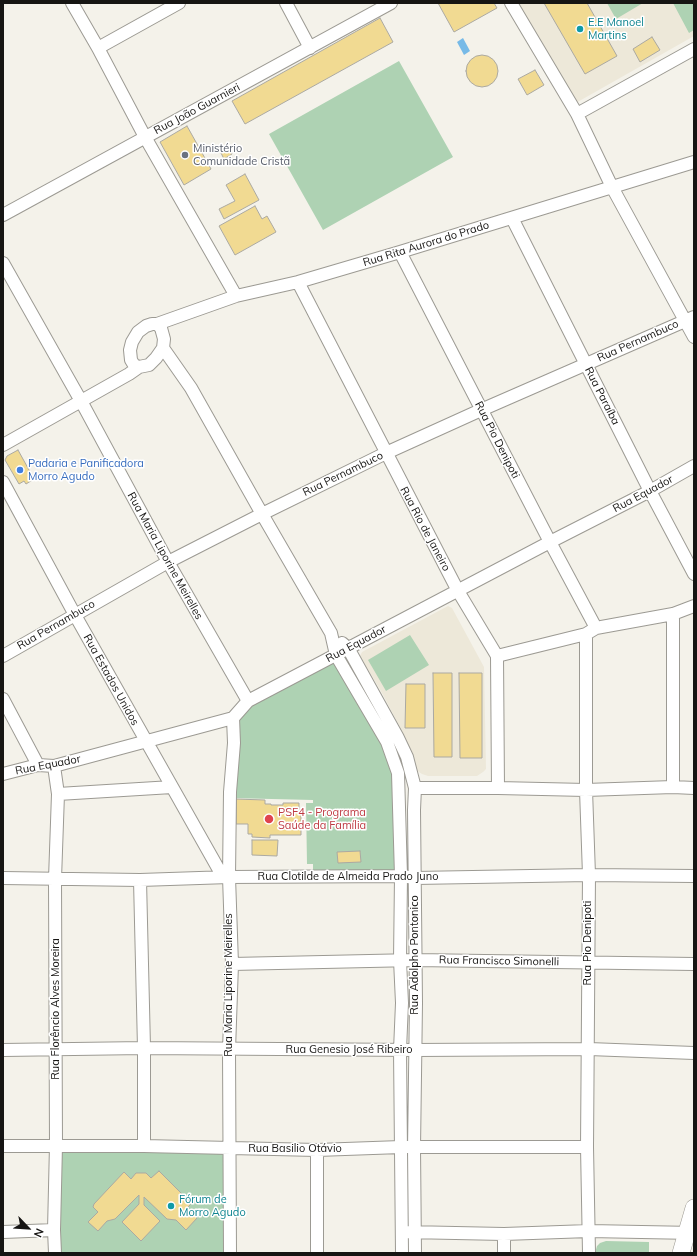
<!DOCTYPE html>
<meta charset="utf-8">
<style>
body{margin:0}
#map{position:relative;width:697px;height:1256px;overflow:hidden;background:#f4f2ea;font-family:Mulish,sans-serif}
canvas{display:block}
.frame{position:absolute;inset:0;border:4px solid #161513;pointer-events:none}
.north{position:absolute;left:8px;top:1208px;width:40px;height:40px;-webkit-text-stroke:3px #fff;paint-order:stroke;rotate:115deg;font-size:11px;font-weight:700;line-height:16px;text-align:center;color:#161513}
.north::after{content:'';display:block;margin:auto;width:14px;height:18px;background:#161513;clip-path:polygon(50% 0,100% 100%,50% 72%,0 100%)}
</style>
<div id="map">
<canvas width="697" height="1256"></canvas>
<div class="frame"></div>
<div class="north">N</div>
</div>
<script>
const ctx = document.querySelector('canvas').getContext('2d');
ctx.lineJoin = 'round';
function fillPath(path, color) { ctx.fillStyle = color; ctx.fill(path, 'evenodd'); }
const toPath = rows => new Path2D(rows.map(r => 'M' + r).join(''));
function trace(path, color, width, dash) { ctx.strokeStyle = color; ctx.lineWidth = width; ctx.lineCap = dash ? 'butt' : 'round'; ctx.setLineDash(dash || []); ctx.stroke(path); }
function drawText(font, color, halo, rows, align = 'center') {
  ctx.font = font + ' Mulish,sans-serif'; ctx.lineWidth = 3; ctx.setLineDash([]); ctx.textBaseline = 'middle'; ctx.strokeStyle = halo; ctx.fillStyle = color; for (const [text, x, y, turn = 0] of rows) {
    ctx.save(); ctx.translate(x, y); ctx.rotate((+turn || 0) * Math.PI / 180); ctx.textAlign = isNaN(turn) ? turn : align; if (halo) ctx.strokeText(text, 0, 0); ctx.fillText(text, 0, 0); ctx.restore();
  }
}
const built = toPath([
 [514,3,694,3,694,36,574,104],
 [448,606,452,608,484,667,486,769,483,772,477,776,428,776,422,774,416,770,402,731,382,693,360,656,362,652]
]);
const green = toPath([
 [607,3,643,3,616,19],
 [673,3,694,3,694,30,689,33],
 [399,61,453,157,323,230,269,134],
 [410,635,429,665,386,691,368,660],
 [338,659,384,747,391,763,395,783,397,872,313,872,313,864,307,864,306,803,313,803,313,800,230,798,236,741,239,719,248,708],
 [57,1148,228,1148,229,1253,59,1253],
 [606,1241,649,1242,649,1253,595,1253,597,1246,600,1243]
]);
const water = toPath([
 [463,38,470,51,464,55,457,42]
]);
const building = toPath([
 [438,3,494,3,497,8,454,32,438,3],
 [544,3,587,3,617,56,585,74,544,3],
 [380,18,393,42,245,124,232,101,380,18],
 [652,37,660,50,640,62,633,49,652,37],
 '466 71a16 16 0 1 1 32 0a16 16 0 1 1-32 0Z',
 [535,70,544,85,527,95,518,79,535,70],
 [187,126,211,169,184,185,160,142,187,126],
 [229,148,232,154,224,159,221,153,229,148],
 [245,174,259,200,224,219,219,209,235,201,226,185,245,174],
 [255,206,262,219,267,216,276,232,235,255,219,226,255,206],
 [18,450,34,479,26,484,24,481,19,484,5,460,7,456,18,450],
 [433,673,452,673,452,757,434,757,433,673],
 [459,673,482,673,482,758,460,758,459,673],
 [406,684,425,684,425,728,405,728,406,684],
 [236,799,265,800,265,804,271,804,271,805,283,805,283,803,299,803,299,814,301,814,301,835,270,835,270,838,252,837,252,834,248,834,248,824,236,824,236,799],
 [252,840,278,840,277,856,252,855,252,840],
 [360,851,361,862,338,863,337,852,360,851],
 [159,1171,190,1202,190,1205,187,1208,197,1218,186,1230,176,1220,167,1219,144,1197,144,1205,160,1221,141,1241,122,1222,139,1204,139,1195,115,1219,107,1221,98,1231,88,1222,98,1212,93,1207,94,1204,124,1172,131,1179,136,1173,146,1173,151,1178,159,1171]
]);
const minor = toPath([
 [72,3,98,48,145,137,236,296],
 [286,3,310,48],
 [511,3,577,114,612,187,694,337],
 [98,48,179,3],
 [577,114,694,49],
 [3,215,391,3],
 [512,218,650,491,694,574],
 [400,252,550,542,596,628],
 [3,263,81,401,168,562,248,701],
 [298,282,458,591,497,656,498,788],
 [152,324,157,324,161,328,164,339,163,348,156,358,149,365,139,367,134,365,131,360,130,350,132,342,138,332,146,326,152,324],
 [157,324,236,296,298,282,400,252,694,162],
 [163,348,191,388,262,514,331,633,336,655,387,742,393,759,398,773,401,876,400,960,402,1003,400,1050,402,1253],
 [3,445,129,374,139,367],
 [3,482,75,615,223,877],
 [673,614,673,787],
 [586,634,586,790,589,875,587,1147,589,1253],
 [342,643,348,648,398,738,407,757,415,788,414,810,416,1003,414,1148,415,1253],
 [3,656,168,562,262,514,386,453,481,410,694,317],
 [497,656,586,634,596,628,673,614,694,606],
 [3,699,38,765],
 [54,766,58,794,55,879,56,1145,54,1230,55,1253],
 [3,774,38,765,54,766,233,718,248,701,550,542,650,491,694,466],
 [415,788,498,788,586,790,673,787,694,788],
 [58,794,172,787],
 [3,878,140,880,229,877,401,876,415,878,589,875,694,876],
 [140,880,144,1048,144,1146],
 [232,964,415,960,694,964],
 [3,1050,144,1048,415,1050,589,1049,694,1053],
 [3,1146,144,1146,317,1150,401,1147,587,1147],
 [317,1150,317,1253],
 [3,1232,54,1230],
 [407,1232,504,1234,589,1231,694,1233],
 [230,1253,229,1050,232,964,229,877,230,792,234,743,233,718],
 [504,1253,504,1234]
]);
const secondary = toPath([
 [681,1253,694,1208]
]);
const markers = [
 [580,29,4,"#0f9aa8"],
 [185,155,4,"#6b7280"],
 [20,470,4,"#3f7fe0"],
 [269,819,5,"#e0444e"],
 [171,1206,4,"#0f9aa8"]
];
const cultureNames = [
 ["E.E Manoel",588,23],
 ["Martins",588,36],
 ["Fórum de",179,1200],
 ["Morro Agudo",179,1213]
];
const streetNames = [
 ["Rua João Guarnieri",197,109,-28],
 ["Rua Rita Aurora do Prado",426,244,-17],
 ["Rua Pernambuco",638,341,-24],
 ["Rua Paraíba",602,396,63],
 ["Rua Pio Denipoti",497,440,63],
 ["Rua Pernambuco",343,474,-26],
 ["Rua Equador",643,494,-28],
 ["Rua Rio de Janeiro",425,529,62],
 ["Rua Maria Liporine Meirelles",165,556,61],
 ["Rua Pernambuco",56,625,-30],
 ["Rua Equador",356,644,-28],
 ["Rua Estados Unidos",111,680,61],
 ["Rua Equador",48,765,-11],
 ["Rua Clotilde de Almeida Prado Juno",348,877],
 ["Rua Pio Denipoti",588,943,-90],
 ["Rua Adolpho Pontonico",415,955,-90],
 ["Rua Francisco Simonelli",499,961,1],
 ["Rua Maria Liporine Meirelles",229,985,-90],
 ["Rua Florêncio Alves Moreira",56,1009,-90],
 ["Rua Genesio José Ribeiro",349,1050],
 ["Rua Basilio Otávio",295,1149]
];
const worshipNames = [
 ["Ministério",193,149],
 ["Comunidade Cristã",193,162]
];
const shopNames = [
 ["Padaria e Panificadora",28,464],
 ["Morro Agudo",28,477]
];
const healthNames = [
 ["PSF4 - Programa",278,813],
 ["Saúde da Família",278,826]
];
fillPath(built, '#ede8d9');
fillPath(green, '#aed2b3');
fillPath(water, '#77bae7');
fillPath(building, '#f1da92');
trace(building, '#aba9a2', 1);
trace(minor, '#9c9a93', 14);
trace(secondary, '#9c9a93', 18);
trace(minor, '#fff', 12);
trace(secondary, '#fff', 17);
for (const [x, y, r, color] of markers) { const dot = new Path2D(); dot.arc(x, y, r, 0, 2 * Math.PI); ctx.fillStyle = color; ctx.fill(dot); trace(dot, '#fff', 1.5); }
drawText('11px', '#0d838f', '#fff', cultureNames, 'left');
drawText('11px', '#161513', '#fff', streetNames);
drawText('11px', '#5b616d', '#fff', worshipNames, 'left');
drawText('11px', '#366cbe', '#fff', shopNames, 'left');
drawText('11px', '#be3a42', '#fff', healthNames, 'left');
</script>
